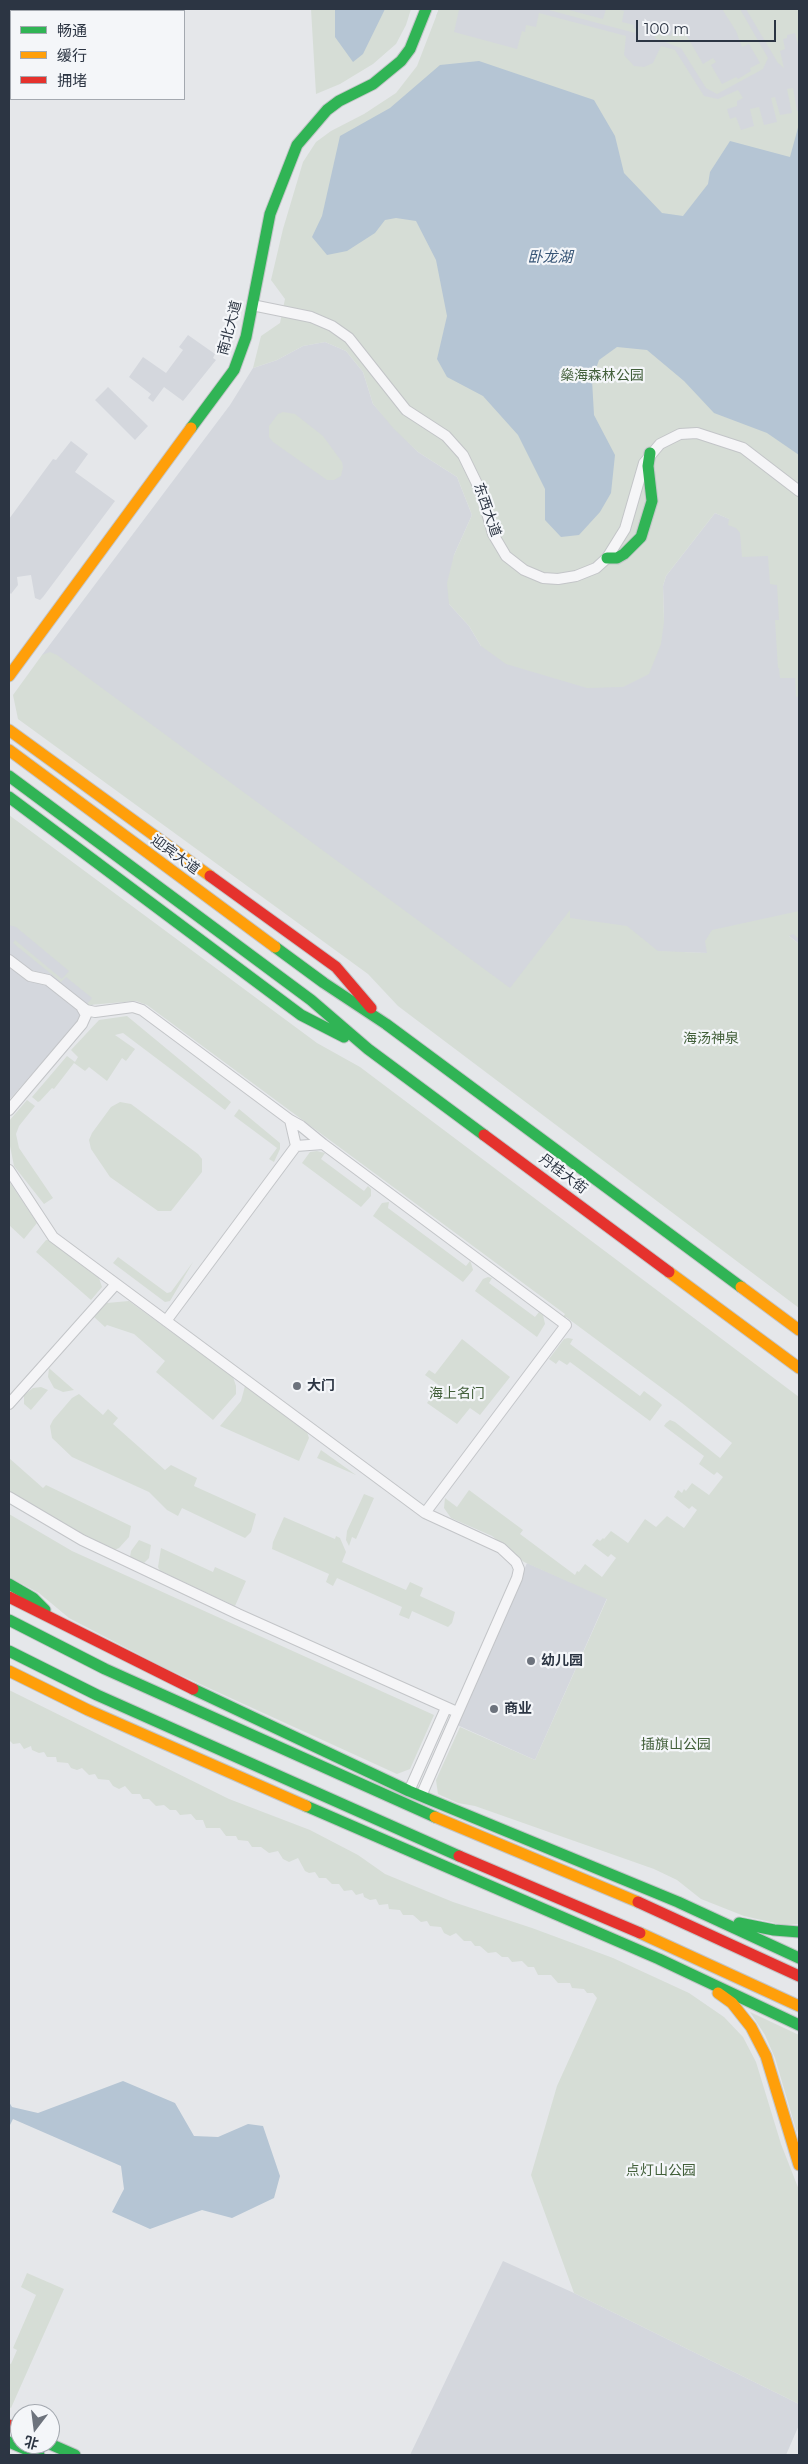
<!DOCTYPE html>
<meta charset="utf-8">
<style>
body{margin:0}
#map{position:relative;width:808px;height:2464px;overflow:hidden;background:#e5e7ea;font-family:Montserrat,"Noto Sans SC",sans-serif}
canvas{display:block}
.frame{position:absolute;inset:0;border:10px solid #2c3543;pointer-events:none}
.legend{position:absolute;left:10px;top:10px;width:175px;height:90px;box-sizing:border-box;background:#f4f6f9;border:1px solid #a4a9b0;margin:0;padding:6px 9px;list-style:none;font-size:15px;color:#2c3543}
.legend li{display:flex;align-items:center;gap:10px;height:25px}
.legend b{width:25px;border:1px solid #a4a9b0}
.north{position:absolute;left:10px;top:2404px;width:50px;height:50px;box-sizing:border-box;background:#f4f6f9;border:1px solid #a4a9b0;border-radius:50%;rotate:195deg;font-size:14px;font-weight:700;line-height:20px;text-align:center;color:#2c3543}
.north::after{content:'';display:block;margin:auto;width:18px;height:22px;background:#6d737d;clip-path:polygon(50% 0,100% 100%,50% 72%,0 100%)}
.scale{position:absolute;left:636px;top:20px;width:140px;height:22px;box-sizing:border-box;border:2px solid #2c3543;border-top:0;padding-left:6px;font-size:15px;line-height:18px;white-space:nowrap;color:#2c3543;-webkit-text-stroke:4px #f4f6f9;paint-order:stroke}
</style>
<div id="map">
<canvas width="808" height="2464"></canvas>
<div class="frame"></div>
<ul class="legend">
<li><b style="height:6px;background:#30b455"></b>畅通</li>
<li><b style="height:6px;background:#ff9f0a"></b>缓行</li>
<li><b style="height:6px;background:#e5322d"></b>拥堵</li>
</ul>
<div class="north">北</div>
<div class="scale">100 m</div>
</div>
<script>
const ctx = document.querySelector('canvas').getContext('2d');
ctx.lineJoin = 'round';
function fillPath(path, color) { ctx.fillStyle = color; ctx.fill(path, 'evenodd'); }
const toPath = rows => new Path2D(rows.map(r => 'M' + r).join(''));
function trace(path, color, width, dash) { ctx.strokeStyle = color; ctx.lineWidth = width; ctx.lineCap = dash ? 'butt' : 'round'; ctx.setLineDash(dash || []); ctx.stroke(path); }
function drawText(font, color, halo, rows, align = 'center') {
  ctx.font = font + ' Montserrat,"Noto Sans SC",sans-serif'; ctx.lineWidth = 4.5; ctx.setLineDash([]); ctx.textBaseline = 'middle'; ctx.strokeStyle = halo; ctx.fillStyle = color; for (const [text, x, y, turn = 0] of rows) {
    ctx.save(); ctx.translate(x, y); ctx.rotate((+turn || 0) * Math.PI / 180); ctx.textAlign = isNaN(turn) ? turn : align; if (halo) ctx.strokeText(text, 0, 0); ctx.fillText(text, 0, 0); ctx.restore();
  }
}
const built = toPath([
 [439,9,799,9,799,124,790,151,469,51,436,16],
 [188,335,215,354,213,358,216,360,183,401,164,387,153,402,148,398,151,394,129,377,143,357,166,373,183,350,179,347],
 [325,342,346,351,363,372,373,404,418,452,457,477,472,515,454,555,449,604,469,626,481,646,664,622,663,586,666,576,715,513,746,526,799,584,799,944,789,936,707,953,602,950,563,920,506,996,42,655,230,405,253,368,277,360,303,346],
 [108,387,148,426,135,440,95,400],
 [71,441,88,454,75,472,115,501,43,597,40,600,35,598,31,575,17,577,18,585,11,594,9,592,9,519,53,459,56,460],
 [9,905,114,981,9,1100],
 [527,1563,607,1598,535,1760,455,1724],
 [503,2261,574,2293,799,2404,799,2425,786,2455,410,2455]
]);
const green = toPath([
 [9,9,92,9,92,11,11,11,11,52,9,42],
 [311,9,411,9,406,25,396,44,373,64,340,84,316,94],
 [439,9,459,10,454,32,517,49,522,31,525,32,526,25,536,27,539,13,626,36,624,55,634,66,644,67,653,63,661,46,675,50,704,96,718,99,738,90,743,98,737,101,737,106,727,109,730,119,736,117,741,130,754,126,750,109,759,107,764,125,777,122,771,98,775,97,780,115,792,113,787,89,793,88,797,111,799,111,799,696,796,697,795,678,780,678,779,668,778,668,775,620,779,620,777,585,770,584,768,556,742,557,740,533,736,528,728,525,729,519,715,513,666,576,663,586,664,622,661,644,649,674,623,687,587,688,506,664,481,646,469,626,449,604,447,583,454,555,472,515,457,477,418,452,394,429,373,404,363,372,346,351,325,342,303,346,277,360,253,368,261,336,280,323,285,299,271,280,283,229,303,162,316,142,331,131,364,114,396,93,417,66],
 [545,9,565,9,603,19,606,9,616,9,624,11,622,22,634,25,633,28,636,29,635,33],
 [722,9,740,9,768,58,763,69,717,94,706,88,681,48,654,38,656,34,660,33,671,36,675,24,681,26,703,64,713,58,716,62,711,65,722,84,736,77,738,79,751,71,750,68,760,63,749,44,742,47,736,31],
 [746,9,799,9,799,49,795,33,787,35,787,38,783,39,785,49,780,51,784,68,778,63],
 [283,412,295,414,323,436,342,462,343,467,341,476,334,480,327,480,273,442,269,437,269,426,278,414],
 [50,652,57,655,510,988,570,910,570,918,627,926,658,951,707,953,705,941,712,930,799,911,799,939,793,934,789,936,799,944,799,1308,398,1006,368,974,18,719,13,695,42,655],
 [9,815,317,1043,360,1067,799,1397,799,1924,784,1925,744,1916,701,1899,677,1880,654,1869,475,1806,458,1803,438,1794,436,1780,460,1727,535,1760,607,1599,524,1562,492,1536,451,1518,444,1508,445,1498,457,1507,469,1490,523,1530,520,1534,575,1575,577,1571,579,1572,585,1564,602,1577,616,1558,611,1554,608,1557,592,1545,597,1539,600,1541,603,1538,604,1539,611,1531,628,1543,645,1519,656,1527,667,1516,684,1528,697,1510,692,1506,689,1509,674,1497,678,1490,682,1493,684,1489,686,1491,692,1483,709,1495,723,1477,717,1472,714,1475,699,1464,704,1456,664,1426,666,1423,670,1420,675,1422,720,1458,732,1443,682,1403,566,1317,563,1317,565,1314,147,1005,136,1001,89,1005,87,1004,92,998,66,977,61,982,13,943,15,940,62,979,69,971,16,927,9,925],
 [127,1016,231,1102,225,1110,123,1033,115,1035,135,1049,126,1061,122,1058,107,1081,89,1067,85,1071,74,1063,54,1089,52,1088,40,1101,38,1102,32,1097,67,1056,75,1062,78,1057,71,1050,99,1020],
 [27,1100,35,1106,19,1126,16,1134,19,1148,53,1198,44,1204,14,1166,9,1141,9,1121],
 [120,1102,131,1104,198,1154,202,1159,202,1172,171,1211,158,1211,110,1177,91,1149,89,1140,92,1133,111,1107],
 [239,1109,280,1143,280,1149,274,1162,269,1159,277,1148,234,1116],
 [317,1151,325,1153,321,1159,364,1191,368,1186,371,1189,371,1196,361,1207,302,1163,310,1152],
 [9,1181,37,1223,24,1239,9,1225],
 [389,1202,388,1208,466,1266,470,1261,471,1263,473,1270,463,1282,373,1216,382,1203],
 [46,1240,49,1240,99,1278,102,1287,91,1300,36,1252],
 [118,1257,167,1293,171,1292,193,1262,170,1301,165,1302,113,1263],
 [488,1277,492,1278,489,1283,535,1317,539,1312,543,1315,545,1324,537,1337,475,1291,483,1279],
 [129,1301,233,1377,236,1386,236,1394,213,1420,156,1372,165,1361,134,1334,107,1325,105,1327,93,1316,107,1303],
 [568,1338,573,1339,570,1344,640,1396,644,1391,660,1403,662,1405,650,1421,570,1362,567,1365,559,1360,556,1364,549,1359,564,1339],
 [462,1339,510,1377,480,1415,470,1408,457,1424,427,1403,440,1386,425,1375,429,1370,435,1374],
 [49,1368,50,1369,74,1390,63,1392,54,1388,48,1377],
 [245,1386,307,1432,309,1438,299,1461,220,1426,241,1401],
 [41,1387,48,1390,31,1410,24,1404,24,1395,33,1388],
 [79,1394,103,1415,108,1409,118,1418,113,1424,165,1470,171,1465,197,1478,194,1486,256,1514,251,1532,245,1538,182,1508,178,1516,167,1510,149,1492,72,1457,52,1438,50,1426,53,1420,72,1398],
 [321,1450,356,1475,317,1458],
 [9,1458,43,1488,46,1485,131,1526,129,1537,119,1548,114,1550,79,1534,9,1492],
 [364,1494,374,1498,356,1539,352,1537,349,1546,346,1540,347,1531],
 [9,1514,72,1551,434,1715,410,1769,397,1774,165,1668,69,1618,39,1593,9,1577],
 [284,1517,335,1539,336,1536,340,1538,346,1552,342,1562,406,1590,410,1582,423,1588,420,1596,455,1612,452,1623,448,1627,412,1611,409,1619,399,1615,402,1607,337,1578,333,1586,326,1582,329,1574,272,1549,273,1542],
 [139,1540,151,1545,149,1558,144,1563,130,1557,131,1551],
 [161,1548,213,1572,215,1567,246,1581,235,1606,160,1571,158,1567],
 [9,1690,229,1799,310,1830,358,1855,385,1874,453,1902,532,1928,613,1958,689,1993,724,2017,743,2037,756,2062,781,2144,799,2190,799,2404,574,2293,531,2175,557,2086,597,1998,593,1993,587,1993,584,1989,572,1988,570,1983,558,1983,551,1975,538,1975,534,1967,528,1967,522,1961,512,1962,508,1957,502,1957,496,1952,488,1953,480,1946,475,1946,471,1941,464,1941,456,1933,450,1936,444,1933,441,1927,430,1926,427,1921,421,1922,413,1915,403,1915,400,1910,389,1909,388,1904,379,1905,376,1899,370,1900,364,1897,363,1893,356,1895,352,1890,344,1891,339,1884,332,1884,326,1878,319,1878,315,1872,309,1873,305,1871,298,1858,289,1862,283,1859,278,1851,269,1853,261,1847,252,1847,248,1841,238,1840,236,1836,226,1836,220,1828,206,1828,203,1820,196,1820,191,1814,180,1815,176,1810,170,1810,164,1805,156,1806,149,1799,143,1799,140,1794,132,1794,125,1786,119,1789,113,1786,109,1780,98,1779,95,1774,89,1775,82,1768,77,1770,71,1768,68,1763,57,1762,56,1757,47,1757,44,1752,39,1753,32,1750,31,1746,24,1749,20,1743,13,1744,9,1740],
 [750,2012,799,2035,799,2124,797,2133,775,2058,765,2035],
 [27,2273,64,2289,11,2408,9,2407,9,2363,11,2364,17,2350,13,2348,36,2295,21,2287]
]);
const water = toPath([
 [335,9,385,9,363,54,353,62,335,37],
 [479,61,594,100,615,136,624,173,662,213,683,216,708,184,710,172,730,141,790,157,799,124,799,455,767,433,714,413,684,381,647,350,617,347,599,360,592,380,594,415,615,455,611,493,600,512,579,535,561,537,545,520,545,489,518,435,483,396,447,377,437,359,447,316,436,260,416,221,396,218,385,220,375,233,347,251,327,255,312,237,322,216,340,136,390,108,440,65],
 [123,2081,175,2103,194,2136,218,2137,248,2124,263,2126,280,2176,274,2198,232,2218,202,2210,150,2229,112,2212,124,2189,121,2166,13,2119,9,2127,9,2102,12,2107,38,2113]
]);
const street = toPath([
 [252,305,311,317,332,326,349,338,406,410,446,436,463,455,481,492,493,534,506,556,524,570,543,578,558,579,576,576,596,568,607,558,625,529,644,463,660,444,680,434,697,433,743,448,799,491],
 [9,960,30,976,48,980,86,1010,95,1012,133,1007,142,1010,290,1120,301,1126,323,1144,566,1325,425,1513],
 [9,1110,82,1024,86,1015,82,1008],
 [290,1120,296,1146],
 [9,1170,53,1237,425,1513,501,1548,516,1562,519,1569,517,1578,421,1796],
 [166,1321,296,1146,323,1144],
 [9,1404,116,1284],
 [9,1497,82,1540,238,1614,457,1712],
 [409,1791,446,1708]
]);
const fast = toPath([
 [191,428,234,370,246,337,270,214,297,145,327,110,339,101,373,84,401,61,410,49,426,9],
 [607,558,617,558,624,554,641,537,652,501,648,466,650,453],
 [9,776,311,1000,368,1049,484,1135],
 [9,797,301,1015,344,1037],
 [275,947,324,983,386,1024,741,1287],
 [9,1584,33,1598,45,1610],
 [9,1620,105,1669,435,1817],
 [9,1651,97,1695,459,1856],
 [193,1689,409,1791,678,1902,799,1958],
 [306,1806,659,1959,799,2025],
 [739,1923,774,1930,799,1932],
 [9,2442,39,2455],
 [50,2444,75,2455]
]);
const slow = toPath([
 [9,676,191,428],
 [9,730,210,876],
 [9,750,275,947],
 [669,1272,799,1368],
 [741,1287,799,1330],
 [9,1671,88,1710,306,1806],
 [435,1817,638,1902],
 [640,1933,799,2006],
 [718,1993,732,2003,751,2027,766,2056,799,2165]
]);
const jam = toPath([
 [210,876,336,967,371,1008],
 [484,1135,669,1272],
 [9,1597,193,1689],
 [459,1856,640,1933],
 [638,1902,799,1976],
 [9,2425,20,2430]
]);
const markers = [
 [297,1386,5,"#6d737d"],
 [531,1661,5,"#6d737d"],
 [494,1709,5,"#6d737d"]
];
const streetNames = [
 ["南北大道",230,328,-75],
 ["东西大道",487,510,71],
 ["迎宾大道",175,855,36],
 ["丹桂大街",563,1174,37]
];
const parkNames = [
 ["燊海森林公园",602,376],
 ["海汤神泉",711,1039],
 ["海上名门",457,1394],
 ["插旗山公园",676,1745],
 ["点灯山公园",661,2171]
];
const poiNames = [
 ["大门",307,1386],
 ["幼儿园",541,1661],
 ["商业",504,1709]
];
const waterNames = [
 ["卧龙湖",550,258]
];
fillPath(built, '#d4d7dd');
fillPath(green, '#d6ddd6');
fillPath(water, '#b5c5d4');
trace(street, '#c3c5c8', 12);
trace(fast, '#c3c5c8', 13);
trace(slow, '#c3c5c8', 13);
trace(jam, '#c3c5c8', 13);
trace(street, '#f5f5f7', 10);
trace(fast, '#30b455', 11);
trace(slow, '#ff9f0a', 11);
trace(jam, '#e5322d', 11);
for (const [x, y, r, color] of markers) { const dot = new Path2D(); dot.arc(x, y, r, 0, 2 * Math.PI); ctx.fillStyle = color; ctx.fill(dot); trace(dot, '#f4f6f9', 2); }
drawText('14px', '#2c3543', '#f4f6f9', streetNames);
drawText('14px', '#425f3a', '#f4f6f9', parkNames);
drawText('bold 14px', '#2c3543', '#f4f6f9', poiNames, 'left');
drawText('italic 15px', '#375576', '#f4f6f9', waterNames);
</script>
